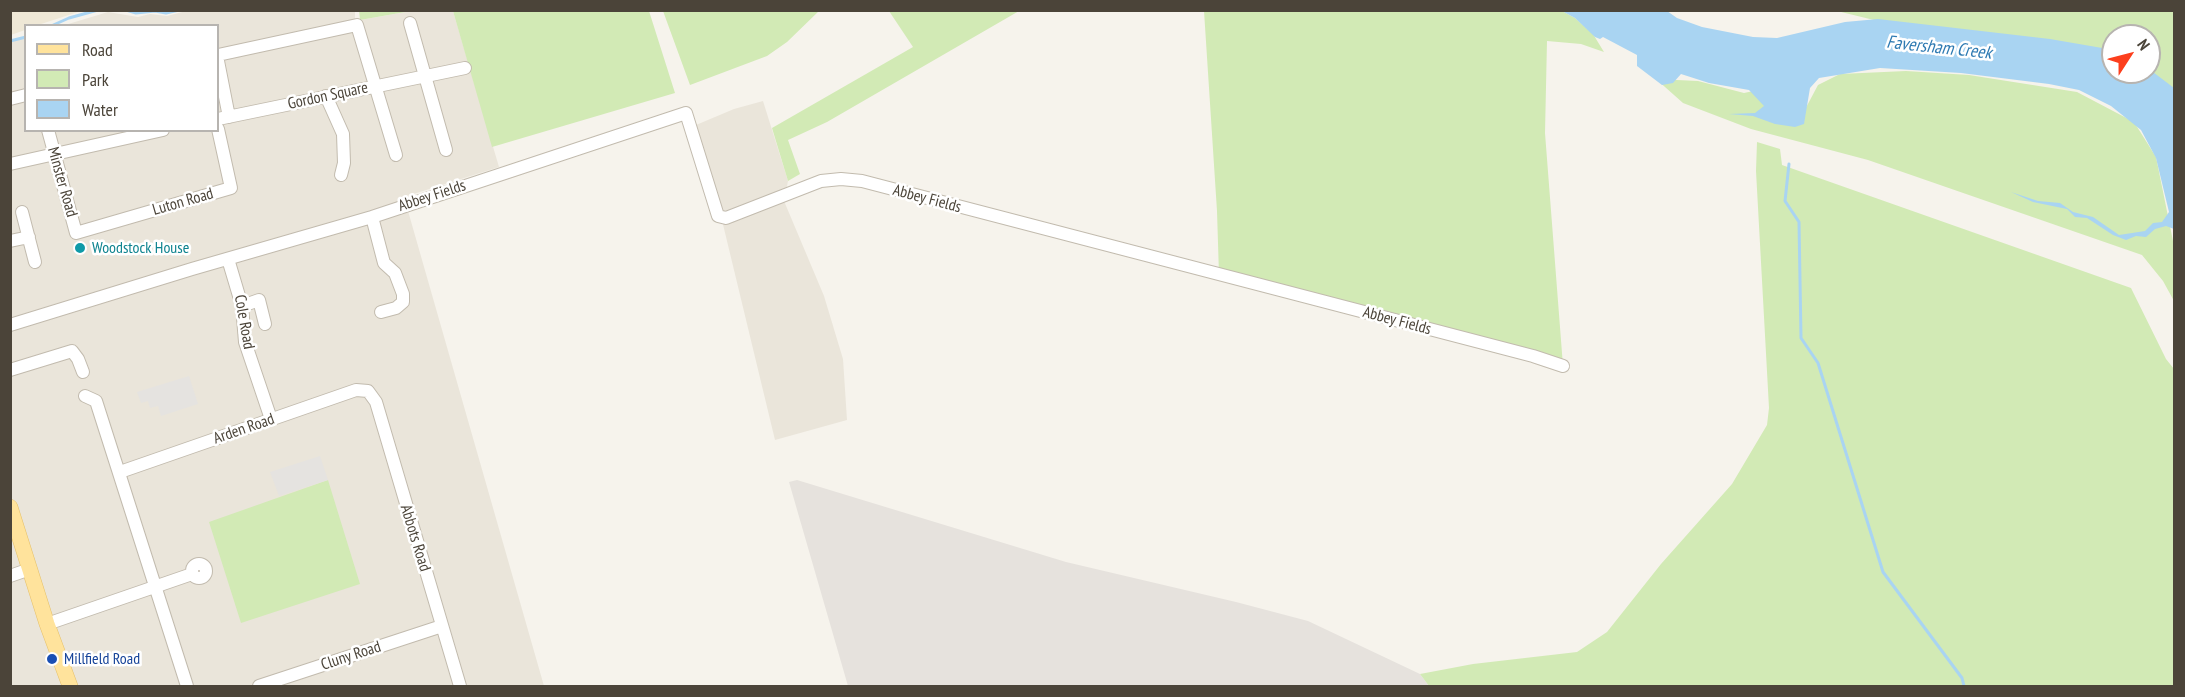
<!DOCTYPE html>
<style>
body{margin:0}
#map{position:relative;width:2185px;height:697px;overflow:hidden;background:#f6f3ec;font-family:"PT Sans Narrow",sans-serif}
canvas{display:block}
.frame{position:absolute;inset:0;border:12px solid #4b4439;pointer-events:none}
.legend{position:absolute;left:24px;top:24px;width:195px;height:108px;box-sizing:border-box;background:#fff;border:2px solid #b7b4b0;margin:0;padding:8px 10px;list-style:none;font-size:18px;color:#4b4439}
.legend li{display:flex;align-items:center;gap:12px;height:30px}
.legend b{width:30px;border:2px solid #b7b4b0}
.north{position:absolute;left:2101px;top:24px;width:60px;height:60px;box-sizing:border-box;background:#fff;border:2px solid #b7b4b0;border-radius:50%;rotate:54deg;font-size:16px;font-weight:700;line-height:24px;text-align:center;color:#4b4439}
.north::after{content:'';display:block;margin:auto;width:21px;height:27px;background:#fc3f1d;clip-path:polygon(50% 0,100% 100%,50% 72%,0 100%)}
</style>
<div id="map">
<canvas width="2185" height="697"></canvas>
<div class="frame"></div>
<ul class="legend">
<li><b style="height:8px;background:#ffe39c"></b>Road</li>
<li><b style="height:16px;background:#d2eab5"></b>Park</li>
<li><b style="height:16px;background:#a9d4f2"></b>Water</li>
</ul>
<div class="north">N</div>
</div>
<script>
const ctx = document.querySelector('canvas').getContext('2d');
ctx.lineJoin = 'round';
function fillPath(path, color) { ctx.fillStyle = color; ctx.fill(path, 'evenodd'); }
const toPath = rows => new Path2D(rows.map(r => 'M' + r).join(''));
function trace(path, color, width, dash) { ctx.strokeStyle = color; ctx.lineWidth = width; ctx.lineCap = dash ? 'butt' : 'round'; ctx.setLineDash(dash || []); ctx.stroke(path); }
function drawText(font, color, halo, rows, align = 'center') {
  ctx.font = font + ' "PT Sans Narrow",sans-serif'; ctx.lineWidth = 5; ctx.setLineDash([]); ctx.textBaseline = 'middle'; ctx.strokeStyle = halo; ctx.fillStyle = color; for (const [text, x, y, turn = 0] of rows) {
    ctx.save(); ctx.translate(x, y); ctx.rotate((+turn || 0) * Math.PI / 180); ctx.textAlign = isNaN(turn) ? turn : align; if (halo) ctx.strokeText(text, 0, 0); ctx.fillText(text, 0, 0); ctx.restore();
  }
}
const residential = toPath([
 [190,10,355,10,355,19,360,20,411,11,453,11,499,167,404,197,544,686,11,686,10,42,25,38,26,130,218,130,218,26,65,25,108,12,138,17,150,14,167,16],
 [763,101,788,181,784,201,824,296,843,359,847,420,775,440,720,212,696,125,734,109]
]);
const industrial = toPath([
 [797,480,1066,562,1236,602,1308,621,1420,674,1429,686,848,686,789,482]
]);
const education = toPath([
 [11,10,81,10,81,11,38,25,26,26,25,30,11,35]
]);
const green = toPath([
 [359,10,411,11,360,20],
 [453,11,649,11,675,93,492,147],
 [663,11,663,10,819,11,787,42,767,56,690,85],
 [889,11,1019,11,827,122,788,140,800,174,788,181,772,128,913,47],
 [1204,11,1562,11,1575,18,1593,34,1604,52,1581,44,1547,41,1545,133,1563,366,1219,275,1217,211],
 [1837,11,2174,11,2174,91,2149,72,2149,36,2113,36,2113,55,1878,21],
 [1906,71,1969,75,2077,92,2134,122,2156,157,2174,246,2174,301,2163,281,2142,255,1868,160,1751,129,1683,103,1656,79,1698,81,1744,93,1786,84,1801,117,1818,85,1840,74],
 [1757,142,1780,149,1782,165,2131,288,2166,359,2174,369,2174,686,1429,686,1420,674,1473,664,1577,652,1607,632,1661,564,1732,484,1767,425,1769,408,1756,171],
 [328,480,360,584,241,623,209,522]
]);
const parking = toPath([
 [189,376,198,404,161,416,158,406,150,408,148,401,141,403,137,392],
 [320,456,328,480,279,496,270,472]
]);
const water = toPath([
 [1562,11,1667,11,1677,18,1702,27,1753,37,1777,38,1845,22,1878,19,2050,39,2108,49,2113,51,2113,72,2149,72,2149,69,2174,88,2174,229,2166,226,2155,229,2146,237,2136,236,2126,240,2113,235,2087,218,2075,217,2067,209,2033,202,2011,192,2038,201,2060,203,2073,212,2093,217,2119,235,2145,231,2153,223,2162,222,2169,212,2156,158,2141,130,2111,106,2079,90,2049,84,1961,73,1880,68,1819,78,1810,88,1804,124,1795,127,1775,124,1753,116,1729,114,1755,113,1764,106,1749,90,1709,83,1681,74,1673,83,1662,85,1637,66,1637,55,1603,37,1600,39,1595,37,1575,18]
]);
const stream = toPath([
 [126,10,136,13,155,11,166,13,179,10],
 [51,26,69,18,98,10],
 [10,41,26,37],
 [1789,164,1785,201,1799,222,1801,338,1818,363,1883,572,1962,678,1964,686]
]);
const minor = toPath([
 [410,23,446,150],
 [218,55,357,25,396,155],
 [218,61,229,117],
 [326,96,343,134,344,163,341,175],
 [10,99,26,95],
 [218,119,465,68],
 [48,130,76,233,231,188,218,129],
 [10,164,163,130],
 [22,212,35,262],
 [372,217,384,263,395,273,403,294,403,302,396,308,381,312],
 [10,241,29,237],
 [228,259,242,306,245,342,271,419],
 [242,306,259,300,265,324],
 [10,325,192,269,372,217,686,113,718,216,726,218,821,181,841,179,862,181,1533,356,1563,366],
 [10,370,72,351,78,359,83,372],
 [85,396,96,401,187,686],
 [120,472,356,390,368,391,376,402,460,686],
 '192 571a7 7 0 1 1 14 0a7 7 0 1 1-14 0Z',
 [10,576,30,569],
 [47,624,192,574],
 [259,686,442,626]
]);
const major = toPath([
 [10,507,47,624,70,686]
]);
const markers = [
 [80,248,6,"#0f9aa8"],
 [52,659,6,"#1a4fb4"]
];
const streetNames = [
 ["Gordon Square",328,96,-12],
 ["Minster Road",62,182,74],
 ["Abbey Fields",432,196,-18],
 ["Abbey Fields",927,199,15],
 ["Luton Road",183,202,-16],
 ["Abbey Fields",1397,321,15],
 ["Cole Road",244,322,80],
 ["Arden Road",244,429,-19],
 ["Abbots Road",415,538,73],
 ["Cluny Road",351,656,-18]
];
const cultureNames = [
 ["Woodstock House",92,248]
];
const transitNames = [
 ["Millfield Road",64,659]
];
const waterNames = [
 ["Faversham Creek",1939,48,6]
];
fillPath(residential, '#eae5da');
fillPath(industrial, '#e6e2dd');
fillPath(education, '#efe8d6');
fillPath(green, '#d2eab5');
fillPath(parking, '#e5e3e0');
fillPath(water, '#a9d4f2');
trace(stream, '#a9d4f2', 3);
trace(minor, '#c2bbae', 14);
trace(major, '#e6c16a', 16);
trace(minor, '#fff', 12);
trace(major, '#ffe39c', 15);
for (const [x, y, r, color] of markers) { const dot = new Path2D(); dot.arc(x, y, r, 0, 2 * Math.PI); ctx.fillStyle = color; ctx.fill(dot); trace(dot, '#fff', 2); }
drawText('16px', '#4b4439', '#fff', streetNames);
drawText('16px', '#0d838f', '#fff', cultureNames, 'left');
drawText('16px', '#164399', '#fff', transitNames, 'left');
drawText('italic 18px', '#2e7ab2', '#fff', waterNames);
</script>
